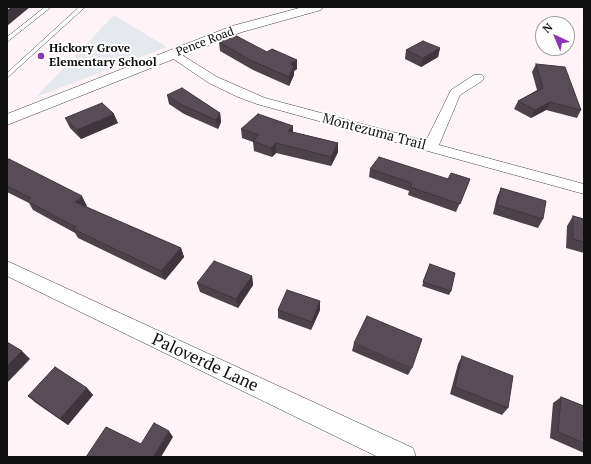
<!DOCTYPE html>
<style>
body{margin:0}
#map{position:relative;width:591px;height:464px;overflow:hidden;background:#fef4f8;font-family:"PT Serif",serif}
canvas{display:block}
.frame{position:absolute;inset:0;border:8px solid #101010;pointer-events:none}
.north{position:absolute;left:535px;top:16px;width:40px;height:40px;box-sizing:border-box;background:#fff;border:1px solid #9f9f9f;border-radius:50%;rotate:316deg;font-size:11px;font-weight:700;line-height:16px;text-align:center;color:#101010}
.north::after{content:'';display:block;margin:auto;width:14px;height:18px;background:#8e33b5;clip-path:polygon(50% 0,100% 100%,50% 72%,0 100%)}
</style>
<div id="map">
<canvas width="591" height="464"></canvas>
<div class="frame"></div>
<div class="north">N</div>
</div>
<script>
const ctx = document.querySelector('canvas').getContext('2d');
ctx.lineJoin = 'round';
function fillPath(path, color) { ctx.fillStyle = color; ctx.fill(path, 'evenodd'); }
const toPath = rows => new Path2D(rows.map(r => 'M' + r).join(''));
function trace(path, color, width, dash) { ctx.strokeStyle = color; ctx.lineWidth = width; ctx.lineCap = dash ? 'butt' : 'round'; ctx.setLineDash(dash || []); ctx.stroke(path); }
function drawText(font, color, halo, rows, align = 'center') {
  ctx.font = font + ' "PT Serif",serif'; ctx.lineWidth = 4; ctx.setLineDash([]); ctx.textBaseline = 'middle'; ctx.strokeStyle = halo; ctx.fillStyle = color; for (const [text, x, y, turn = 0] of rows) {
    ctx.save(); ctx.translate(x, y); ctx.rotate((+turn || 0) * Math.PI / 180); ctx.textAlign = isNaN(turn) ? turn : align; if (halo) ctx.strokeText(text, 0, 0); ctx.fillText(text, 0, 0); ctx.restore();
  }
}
const industrial = toPath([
 [114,15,167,47,36,97]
]);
const service = toPath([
 [45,7,51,7,7,42,7,37,45,7],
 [79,7,85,7,7,78,7,73,79,7]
]);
const minor = toPath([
 [173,51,177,52,217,77,265,98,426,141,451,90,474,75,482,75,484,78,482,81,460,95,439,145,584,184,584,194,257,104,238,97,209,83,169,56,167,54,173,51],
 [7,261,413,448,416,457,378,457,7,276,7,261]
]);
const tertiary = toPath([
 [303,7,323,7,321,10,242,32,7,125,7,114,232,26,303,7]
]);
const wall = toPath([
 [219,42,297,69,294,71,294,75,289,86,253,70,220,51],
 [440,48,438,57,421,67,405,59,406,50],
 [536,64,581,110,577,118,546,110,531,118,514,109,518,101,537,90,532,72],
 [167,95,220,113,221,122,218,129,184,114,169,104],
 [65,118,118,123,81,139,70,128],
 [241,129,293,132,338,143,338,152,331,166,276,153,272,157,254,151,253,142,242,138],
 [7,161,87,206,86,207,181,248,184,257,165,280,78,238,75,233,33,210,29,203,7,192],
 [370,169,448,179,470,179,456,212,408,195,409,191,369,177],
 [501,188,543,219,538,228,493,214,497,197],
 [573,216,584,219,584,253,566,248,567,226],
 [430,264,451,291,449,295,422,286],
 [252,276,253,285,238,308,200,292,197,283],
 [320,301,320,310,311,330,278,318,278,310],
 [354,343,412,368,408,375,352,351],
 [462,356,508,408,502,415,450,394,458,364],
 [87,388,93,395,68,425,36,403,28,396],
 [561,397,584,406,584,453,550,438,553,403]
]);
const shadedWall = toPath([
 [11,7,30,7,7,26,7,10],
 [440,48,438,57,421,67,423,58],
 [297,60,297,69,294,71,294,75,289,86,289,77,290,64],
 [550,102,546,110,531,118,535,110],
 [220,113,221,122,218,129,216,120],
 [114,114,118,123,81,139,77,130],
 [293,126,293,135,288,131],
 [276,143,276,153,272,157,271,148],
 [338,143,338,152,331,166,331,157],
 [82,196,87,206,80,211,75,202],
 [181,248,184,257,165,280,161,271],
 [252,276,253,285,238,308,236,299],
 [320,301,320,310,311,330,312,322],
 [22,351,30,359,7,383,7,366],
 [87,388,93,395,68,425,60,419],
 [169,431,173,437,161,457,153,457]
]);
const building = toPath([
 [225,31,227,31,267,52,272,49,297,60,290,64,294,66,289,77,252,61,219,42,225,31],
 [423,41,440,48,423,58,406,50,423,41],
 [536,64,565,67,581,110,550,102,535,110,518,101,543,88,536,64],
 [182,88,220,113,216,120,182,105,167,95,182,88],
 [102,103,114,114,77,130,65,118,102,103],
 [258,114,293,126,288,131,338,143,331,157,276,143,271,148,253,141,259,135,241,129,258,114],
 [379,157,448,179,451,173,470,179,460,204,410,187,412,183,370,169,379,157],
 [9,159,82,196,75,202,181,248,161,271,73,229,76,227,27,201,31,198,7,186,7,161,9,159],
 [501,188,546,201,543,219,497,205,501,188],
 [573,216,584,219,584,242,573,239,573,216],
 [214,261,252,276,236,299,197,283,214,261],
 [430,264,455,273,451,291,423,282,430,264],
 [287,290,320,301,312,322,278,310,287,290],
 [367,316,422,339,412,368,354,343,367,316],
 [7,342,22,351,7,366,7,342],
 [462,356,513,376,508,408,455,387,462,356],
 [55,367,87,388,60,419,28,396,55,367],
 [561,397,584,406,584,443,558,432,561,397],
 [154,423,169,431,153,457,86,457,106,427,141,444,154,423]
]);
const markers = [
 [41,56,4,"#8e33b5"]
];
const farStreetnames = [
 ["Pence Road",205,42,-21]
];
const farPoinames = [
 ["Hickory Grove",49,49],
 ["Elementary School",49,63]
];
const streetNames = [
 ["Montezuma Trail",374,132,15]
];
const nearStreetnames = [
 ["Paloverde Lane",205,363,25]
];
fillPath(industrial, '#e5e8ed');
trace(service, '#434343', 1);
trace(minor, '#434343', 1);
trace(tertiary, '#434343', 1);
fillPath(service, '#fff');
fillPath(minor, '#fff');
fillPath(tertiary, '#fff');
fillPath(wall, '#4c424a');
fillPath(shadedWall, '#3e363c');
fillPath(building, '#584d56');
trace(building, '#3e363c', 1);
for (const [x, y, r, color] of markers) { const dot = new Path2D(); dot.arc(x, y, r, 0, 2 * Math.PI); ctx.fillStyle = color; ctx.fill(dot); trace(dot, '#fff', 1.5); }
drawText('12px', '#101010', '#fff', farStreetnames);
drawText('bold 12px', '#101010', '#fff', farPoinames, 'left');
drawText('14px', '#101010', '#fff', streetNames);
drawText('17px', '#101010', '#fff', nearStreetnames);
</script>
